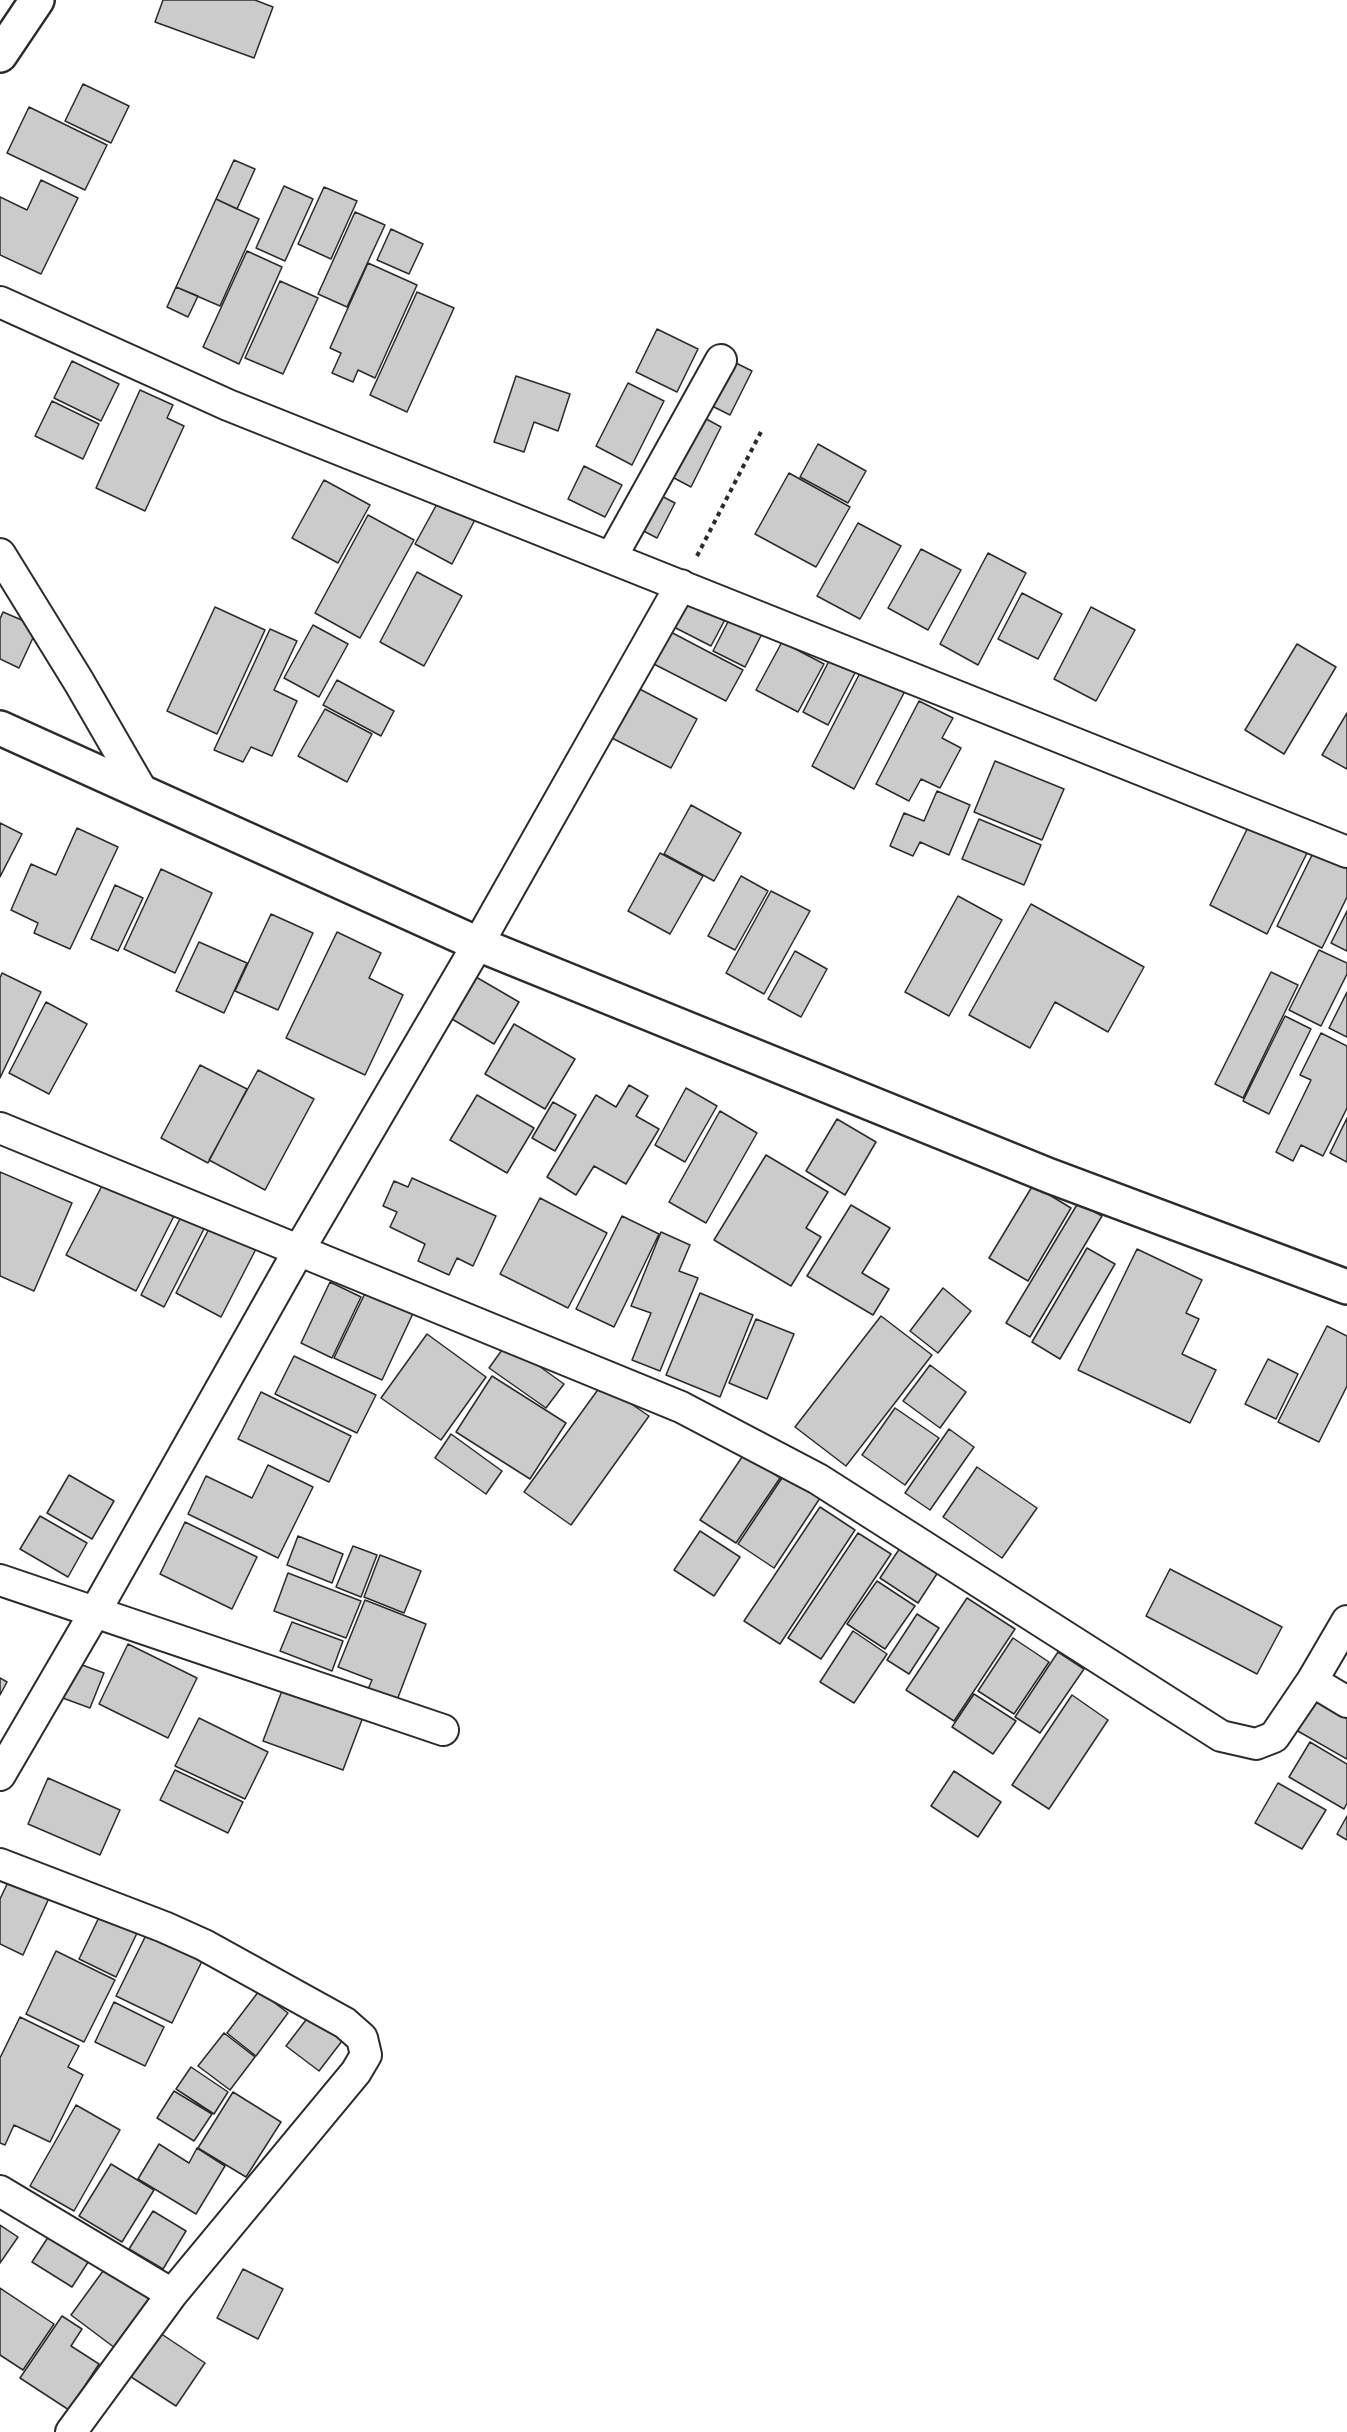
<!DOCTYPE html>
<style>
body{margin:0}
canvas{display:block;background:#fff}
</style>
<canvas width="1347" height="2432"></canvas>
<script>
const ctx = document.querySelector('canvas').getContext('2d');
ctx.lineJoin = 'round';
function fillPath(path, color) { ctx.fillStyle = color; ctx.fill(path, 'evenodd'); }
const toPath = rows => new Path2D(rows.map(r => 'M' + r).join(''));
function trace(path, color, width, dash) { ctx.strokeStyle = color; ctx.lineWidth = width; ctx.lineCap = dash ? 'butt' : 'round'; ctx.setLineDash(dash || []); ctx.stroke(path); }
const building = toPath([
 [163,0,255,0,273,7,254,58,155,22,163,0],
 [83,84,129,106,111,143,65,121,83,84],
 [29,107,107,145,85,190,7,153,29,107],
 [234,160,255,169,237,209,216,199,234,160],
 [41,180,78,198,41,274,0,255,0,197,27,210,41,180],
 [284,186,313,199,285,261,256,248,284,186],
 [324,187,357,201,331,259,298,244,324,187],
 [216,199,259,219,220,306,176,287,216,199],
 [355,212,385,225,347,307,318,294,355,212],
 [391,229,423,244,409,274,377,260,391,229],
 [247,251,282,267,239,364,203,347,247,251],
 [368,263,417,285,375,378,358,370,353,382,332,373,341,353,330,348,368,263],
 [280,281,318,298,283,374,245,358,280,281],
 [176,287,198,296,188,317,167,307,176,287],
 [417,292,454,308,407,412,370,395,417,292],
 [657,329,698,349,677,392,636,372,657,329],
 [718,354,752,371,730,415,696,398,718,354],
 [72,361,119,384,101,421,54,398,72,361],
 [516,376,570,394,558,431,534,422,524,452,494,442,516,376],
 [628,383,664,401,632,465,596,446,628,383],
 [140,390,173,405,167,418,184,426,145,511,96,488,140,390],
 [52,401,99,424,83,459,35,436,52,401],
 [690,410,721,427,691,487,659,470,690,410],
 [818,444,866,471,848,503,800,477,818,444],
 [584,466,622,485,605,517,568,499,584,466],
 [789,473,850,507,816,567,755,534,789,473],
 [324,480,370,505,338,563,292,538,324,480],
 [648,489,675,503,657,538,630,524,648,489],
 [443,493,479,512,452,564,415,544,443,493],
 [368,515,414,540,360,638,315,613,368,515],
 [858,523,901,546,860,619,817,596,858,523],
 [921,549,961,570,928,630,888,608,921,549],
 [988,553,1026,573,978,665,940,644,988,553],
 [417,572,462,596,424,666,380,642,417,572],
 [684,589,729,612,711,646,666,623,684,589],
 [1022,593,1062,614,1038,659,998,639,1022,593],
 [215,607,265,630,217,734,167,711,215,607],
 [1091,607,1135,630,1096,701,1054,679,1091,607],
 [3,612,38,627,19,668,0,659,0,619,3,612],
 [733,612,765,628,745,667,713,651,733,612],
 [313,625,348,644,319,697,284,678,313,625],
 [270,629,297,641,274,690,297,701,272,756,251,747,243,762,214,750,270,629],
 [665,629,743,670,726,701,648,661,665,629],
 [782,642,824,664,798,712,756,690,782,642],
 [1297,644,1336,667,1284,754,1245,730,1297,644],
 [832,655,857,669,828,725,803,712,832,655],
 [862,669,905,691,854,789,812,766,862,669],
 [337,680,394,711,381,736,323,705,337,680],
 [632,685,697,719,671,768,606,735,632,685],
 [919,701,953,718,942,738,961,748,940,788,921,779,909,801,876,784,919,701],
 [325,709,372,734,347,782,298,756,325,709],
 [1347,713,1347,769,1322,755,1347,713],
 [995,761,1064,789,1042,840,974,812,995,761],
 [937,791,970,805,949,855,920,842,913,856,890,846,904,813,924,821,937,791],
 [691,805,741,833,714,881,664,854,691,805],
 [979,819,1041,845,1024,885,962,859,979,819],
 [1252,819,1310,847,1267,934,1210,905,1252,819],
 [0,823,22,834,0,877,0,823],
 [77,828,118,847,70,949,34,933,38,923,11,910,31,864,56,875,77,828],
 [1314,851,1347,867,1347,897,1322,948,1277,926,1314,851],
 [660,853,703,876,670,934,628,911,660,853],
 [161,869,212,893,175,973,124,949,161,869],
 [741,876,768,891,735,950,708,936,741,876],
 [115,885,143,898,118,951,91,939,115,885],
 [771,891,810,911,764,994,726,973,771,891],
 [958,896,1002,920,949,1016,905,992,958,896],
 [1031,904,1144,967,1108,1032,1055,1002,1030,1048,969,1015,1031,904],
 [1347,911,1347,951,1331,943,1347,911],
 [271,914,313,933,278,1010,235,991,271,914],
 [337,932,381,953,369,978,403,995,365,1075,286,1038,337,932],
 [199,942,247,963,224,1013,176,991,199,942],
 [1319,950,1347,963,1347,974,1321,1026,1289,1010,1319,950],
 [795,951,827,969,801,1017,768,999,795,951],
 [1271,972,1298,985,1243,1098,1215,1084,1271,972],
 [2,973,41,992,0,1078,0,978,2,973],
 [476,977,519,1002,494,1044,452,1019,476,977],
 [1347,992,1347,1037,1329,1028,1347,992],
 [46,1002,87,1024,49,1094,9,1073,46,1002],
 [1285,1016,1311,1029,1269,1114,1243,1101,1285,1016],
 [514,1024,575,1059,545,1109,485,1074,514,1024],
 [1321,1033,1347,1046,1347,1108,1323,1156,1301,1145,1293,1161,1276,1152,1311,1080,1300,1075,1321,1033],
 [200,1065,247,1089,208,1163,161,1138,200,1065],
 [258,1070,314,1099,265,1190,209,1160,258,1070],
 [629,1085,648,1096,636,1116,659,1129,626,1184,594,1166,576,1195,547,1177,596,1095,616,1107,629,1085],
 [686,1088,717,1106,685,1162,655,1145,686,1088],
 [477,1095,534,1128,507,1173,450,1140,477,1095],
 [553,1102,576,1115,555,1151,532,1138,553,1102],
 [720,1111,757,1133,706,1223,669,1202,720,1111],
 [1347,1118,1347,1162,1330,1153,1347,1118],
 [837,1119,876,1142,845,1195,806,1171,837,1119],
 [766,1155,828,1192,806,1228,821,1237,791,1286,714,1240,766,1155],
 [0,1172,72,1203,34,1291,0,1276,0,1172],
 [412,1178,496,1216,473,1266,457,1258,449,1275,418,1261,425,1244,390,1227,397,1212,383,1206,394,1181,408,1187,412,1178],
 [105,1180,174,1216,136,1291,66,1255,105,1180],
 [1033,1185,1071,1208,1028,1281,989,1258,1033,1185],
 [540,1198,607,1233,568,1308,500,1274,540,1198],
 [1078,1203,1102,1216,1030,1337,1006,1323,1078,1203],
 [851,1205,890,1228,862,1273,889,1289,873,1315,807,1276,851,1205],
 [184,1211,207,1223,164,1307,141,1295,184,1211],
 [622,1216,659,1234,614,1327,576,1309,622,1216],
 [212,1223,257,1247,221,1317,176,1293,212,1223],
 [661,1232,690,1245,679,1271,698,1278,660,1371,632,1360,651,1313,631,1306,661,1232],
 [1087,1248,1115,1264,1060,1359,1032,1342,1087,1248],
 [1137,1249,1202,1280,1186,1313,1199,1319,1182,1354,1216,1370,1190,1423,1078,1370,1137,1249],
 [330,1282,361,1297,332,1358,301,1343,330,1282],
 [369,1285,416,1307,382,1380,334,1358,369,1285],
 [943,1288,971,1311,938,1353,910,1331,943,1288],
 [700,1293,753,1315,720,1397,666,1375,700,1293],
 [881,1316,932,1355,846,1466,795,1427,881,1316],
 [756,1319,794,1334,767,1399,729,1383,756,1319],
 [1327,1326,1347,1336,1347,1386,1319,1442,1278,1422,1327,1326],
 [427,1334,486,1377,441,1440,381,1398,427,1334],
 [507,1343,564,1384,546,1408,489,1368,507,1343],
 [294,1356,376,1395,357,1433,275,1394,294,1356],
 [1268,1359,1298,1374,1276,1419,1245,1404,1268,1359],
 [930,1365,966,1392,940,1428,903,1401,930,1365],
 [492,1376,566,1423,530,1479,456,1432,492,1376],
 [602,1384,649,1416,571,1525,524,1492,602,1384],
 [261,1392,351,1436,329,1482,238,1439,261,1392],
 [895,1408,939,1438,905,1485,862,1455,895,1408],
 [949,1429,974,1447,930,1510,905,1493,949,1429],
 [451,1434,502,1471,486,1494,435,1458,451,1434],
 [744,1454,780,1478,736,1543,700,1520,744,1454],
 [268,1465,313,1487,278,1558,188,1514,206,1476,252,1498,268,1465],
 [977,1467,1037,1508,1002,1558,943,1517,977,1467],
 [786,1472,822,1495,774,1568,738,1544,786,1472],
 [69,1475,114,1501,92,1539,47,1513,69,1475],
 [820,1507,855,1530,780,1644,744,1621,820,1507],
 [40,1516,87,1543,68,1577,20,1549,40,1516],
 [185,1522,257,1557,232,1609,160,1574,185,1522],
 [700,1531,740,1557,714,1596,674,1570,700,1531],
 [858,1533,891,1554,821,1659,788,1638,858,1533],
 [298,1536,343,1554,332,1583,287,1565,298,1536],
 [906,1539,944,1563,918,1603,880,1578,906,1539],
 [353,1546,377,1555,361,1597,336,1587,353,1546],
 [380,1555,421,1571,404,1613,364,1597,380,1555],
 [1170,1569,1282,1627,1257,1674,1146,1616,1170,1569],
 [288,1573,361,1601,346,1638,274,1611,288,1573],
 [877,1581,915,1606,885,1649,847,1624,877,1581],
 [967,1598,1015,1629,954,1721,906,1690,967,1598],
 [365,1600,426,1624,394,1708,365,1696,372,1680,338,1667,365,1600],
 [917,1614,939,1628,909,1674,887,1660,917,1614],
 [292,1622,343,1641,332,1671,280,1651,292,1622],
 [853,1631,887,1654,854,1703,820,1682,853,1631],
 [1013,1638,1049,1662,1014,1714,978,1691,1013,1638],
 [128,1644,197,1678,168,1738,99,1704,128,1644],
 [1058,1652,1084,1669,1040,1733,1015,1717,1058,1652],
 [74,1662,104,1673,90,1708,60,1697,74,1662],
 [0,1678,7,1682,0,1695,0,1678],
 [283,1688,363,1717,343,1770,263,1741,283,1688],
 [1318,1692,1347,1709,1347,1759,1296,1730,1318,1692],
 [974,1694,1016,1721,993,1754,952,1727,974,1694],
 [1072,1695,1108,1720,1049,1809,1012,1785,1072,1695],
 [199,1718,268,1752,245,1799,175,1766,199,1718],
 [1310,1742,1347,1764,1347,1803,1344,1809,1289,1777,1310,1742],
 [175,1770,243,1802,228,1833,160,1800,175,1770],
 [954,1771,1001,1802,978,1837,931,1806,954,1771],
 [48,1778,120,1810,100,1855,28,1824,48,1778],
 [1278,1783,1326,1810,1302,1849,1255,1823,1278,1783],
 [1347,1816,1347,1840,1337,1834,1347,1816],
 [10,1878,50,1896,23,1955,0,1944,0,1899,10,1878],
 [102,1911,139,1929,116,1977,79,1959,102,1911],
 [150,1927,206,1953,172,2023,116,1996,150,1927],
 [56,1951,115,1980,84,2042,26,2014,56,1951],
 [259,1991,288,2013,256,2056,227,2033,259,1991],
 [114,2002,164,2027,145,2066,95,2042,114,2002],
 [309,2016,342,2041,319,2071,286,2046,309,2016],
 [20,2017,79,2046,68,2067,83,2075,50,2142,14,2125,5,2145,0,2143,0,2058,20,2017],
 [224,2033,255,2057,230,2090,198,2066,224,2033],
 [191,2067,228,2092,214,2114,176,2089,191,2067],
 [174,2091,212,2114,194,2141,157,2118,174,2091],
 [233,2092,281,2122,246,2177,198,2148,233,2092],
 [76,2105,120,2130,74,2211,30,2186,76,2105],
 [159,2144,189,2163,197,2148,225,2166,196,2214,138,2179,159,2144],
 [111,2164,154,2190,122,2242,79,2216,111,2164],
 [153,2211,186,2231,163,2269,129,2249,153,2211],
 [0,2225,18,2237,0,2263,0,2225],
 [54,2228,94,2253,72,2287,32,2262,54,2228],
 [111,2260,156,2293,115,2348,71,2315,111,2260],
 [243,2269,283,2289,258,2339,217,2318,243,2269],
 [0,2288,54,2324,23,2370,0,2355,0,2288],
 [62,2316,82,2329,71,2346,99,2364,69,2410,20,2378,62,2316],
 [154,2329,205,2363,176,2406,125,2373,154,2329]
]);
const path = toPath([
 [697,556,763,428]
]);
const minor = toPath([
 [0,302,228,405,1347,852],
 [0,554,79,682,142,791],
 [611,558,721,360],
 [0,1128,681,1407,818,1479,1221,1736,1256,1744,1274,1737,1312,1681,1347,1621],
 [0,1580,443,1730],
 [1312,1681,1347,1702],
 [0,1775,95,1612,299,1250,478,944,681,585],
 [0,1864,164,1927,204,1945,345,2023,362,2038,366,2055,356,2072,172,2294,71,2432],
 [0,2191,172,2294]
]);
const tertiary = toPath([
 [0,55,37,0],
 [0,728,478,944,1050,1176,1347,1287]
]);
fillPath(building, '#cbcbcb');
trace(building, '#2b2b2b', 1.5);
trace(minor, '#2b2b2b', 34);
trace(tertiary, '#2b2b2b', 38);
trace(path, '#2b2b2b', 4, [4.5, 4.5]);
trace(minor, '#fff', 30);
trace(tertiary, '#fff', 33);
</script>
